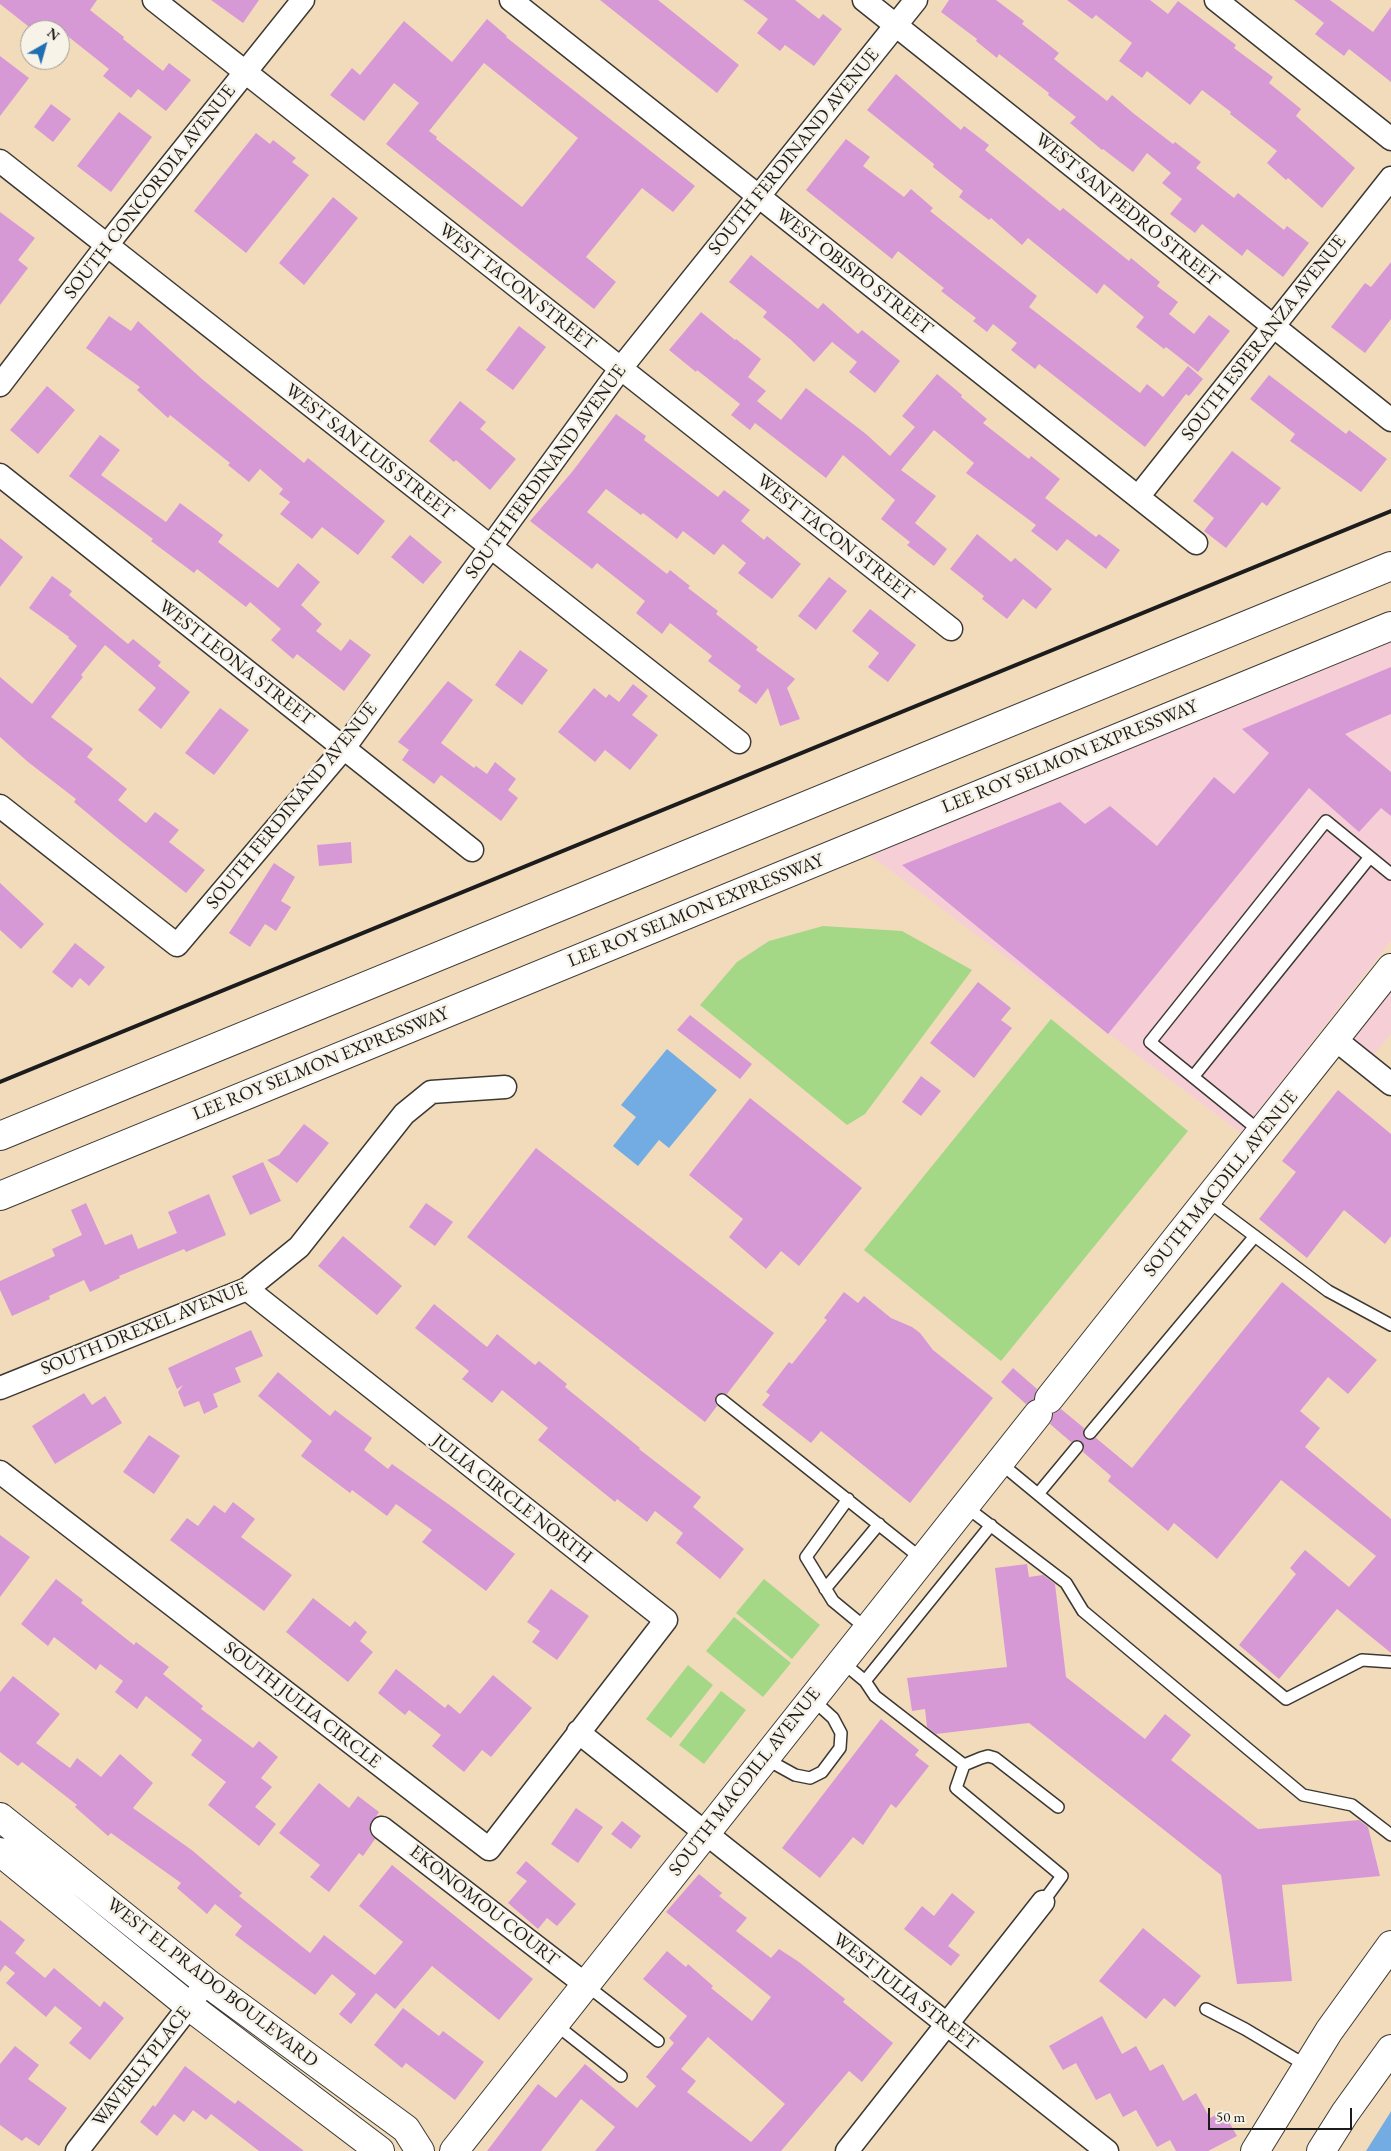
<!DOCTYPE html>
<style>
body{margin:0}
#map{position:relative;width:1391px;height:2151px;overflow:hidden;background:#f2dbbb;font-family:"EB Garamond",serif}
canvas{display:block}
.north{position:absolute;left:20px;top:20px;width:50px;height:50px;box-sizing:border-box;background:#f7f3e8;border:1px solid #9f9d96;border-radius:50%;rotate:38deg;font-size:14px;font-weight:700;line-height:20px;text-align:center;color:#1c1c1c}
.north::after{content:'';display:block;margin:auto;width:18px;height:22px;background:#1f6fb2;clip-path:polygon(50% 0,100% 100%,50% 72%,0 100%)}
.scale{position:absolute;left:1208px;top:2108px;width:144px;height:22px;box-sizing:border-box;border:2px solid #1c1c1c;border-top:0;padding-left:6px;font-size:15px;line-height:18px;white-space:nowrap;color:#1c1c1c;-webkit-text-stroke:4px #f7f3e8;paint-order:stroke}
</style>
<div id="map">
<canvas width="1391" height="2151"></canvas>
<div class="north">N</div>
<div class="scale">50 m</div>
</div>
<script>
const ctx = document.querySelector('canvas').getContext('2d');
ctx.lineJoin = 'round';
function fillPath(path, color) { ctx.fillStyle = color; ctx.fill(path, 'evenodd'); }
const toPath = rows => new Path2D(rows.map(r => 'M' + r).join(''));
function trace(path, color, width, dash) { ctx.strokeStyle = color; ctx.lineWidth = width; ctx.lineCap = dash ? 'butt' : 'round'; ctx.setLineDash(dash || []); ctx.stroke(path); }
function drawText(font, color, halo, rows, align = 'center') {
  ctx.font = font + ' "EB Garamond",serif'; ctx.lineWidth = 5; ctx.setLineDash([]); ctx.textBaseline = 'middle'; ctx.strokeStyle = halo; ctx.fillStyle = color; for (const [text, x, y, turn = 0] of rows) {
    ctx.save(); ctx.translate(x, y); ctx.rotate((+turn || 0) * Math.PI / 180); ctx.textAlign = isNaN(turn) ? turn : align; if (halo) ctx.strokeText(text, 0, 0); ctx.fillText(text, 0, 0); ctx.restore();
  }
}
const built = toPath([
 [1391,642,1391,941,1241,1133,870,855],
 [1391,984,1391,1034,1373,1055,1350,1037]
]);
const green = toPath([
 [823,926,902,931,972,970,865,1114,847,1125,700,1005,737,962,769,941],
 [1051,1019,1188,1131,1001,1361,864,1250],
 [764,1579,820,1625,792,1659,736,1613],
 [734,1617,791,1663,763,1697,706,1651],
 [688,1665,713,1685,671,1738,646,1719],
 [721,1691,746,1710,704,1764,679,1745]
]);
const water = toPath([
 [667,1049,717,1090,669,1148,659,1140,638,1166,613,1146,636,1117,621,1105],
 [1391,2111,1391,2151,1366,2151,1390,2113]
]);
const building = toPath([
 [0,0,97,0,90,10,124,37,123,39,163,71,169,63,191,80,166,111,138,89,131,98,103,76,109,69,60,30,33,30,0,4],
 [211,0,259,0,243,23],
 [600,0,658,0,739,65,717,93],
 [743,0,795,0,819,19,823,14,842,29,814,66,785,45,780,51,757,33,768,19],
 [949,0,996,0,1024,21,1022,24,1059,53,1054,59,1107,101,1112,95,1133,113,1173,144,1175,142,1201,162,1196,168,1234,198,1238,193,1284,230,1287,226,1309,243,1283,277,1247,249,1242,256,1202,224,1195,233,1170,214,1182,199,1162,183,1171,173,1147,153,1133,172,1103,149,1102,150,1070,123,1076,117,1048,95,1049,93,999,54,997,58,976,41,977,39,941,12],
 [1067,0,1150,0,1168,14,1178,1,1236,45,1234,48,1273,77,1269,83,1301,109,1296,116,1355,168,1322,208,1288,178,1286,180,1267,163,1277,151,1230,114,1231,112,1202,90,1190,105,1147,71,1142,78,1119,61,1132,43,1096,15,1092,19],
 [1294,0,1330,0,1373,32,1391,7,1391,82,1349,49,1344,56,1315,34,1324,23],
 [487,19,507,36,506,37,695,186,673,212,642,188,586,257,616,282,594,309,386,144,419,103,394,83,364,121,330,95,352,68,360,75,404,21,452,62],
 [484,63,578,138,522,207,436,139,437,137,429,131],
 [0,56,29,78,0,116],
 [896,74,961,130,964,126,989,145,985,150,1060,211,1063,208,1129,261,1131,258,1160,282,1157,286,1178,302,1169,314,1194,334,1209,315,1230,331,1198,372,1166,347,1164,349,1136,327,1144,317,1104,284,1097,294,1028,238,1022,245,991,218,989,220,959,197,963,191,933,167,934,164,867,110],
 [51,104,71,119,53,142,34,127],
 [119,112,152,137,111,192,77,166],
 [256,133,270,144,273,140,296,158,292,162,309,175,246,253,194,211],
 [846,139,870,157,863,166,904,197,911,189,933,208,930,211,1037,296,1029,307,1140,393,1147,384,1163,397,1188,366,1203,379,1189,396,1186,394,1145,447,1039,364,1035,369,1011,350,1017,343,993,324,987,332,973,321,976,318,941,291,944,288,898,251,892,259,806,190],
 [333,197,358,218,304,285,279,263],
 [0,212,35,238,18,260,28,268,0,305],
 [751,255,818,309,823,303,858,334,862,330,900,361,875,393,849,372,857,362,832,342,814,362,791,340,763,317,767,312,729,282],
 [1391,262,1391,319,1365,353,1331,327,1365,283,1371,287],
 [701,312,735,340,736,339,761,359,748,377,766,391,757,401,781,420,806,388,866,434,890,456,915,427,902,416,937,374,962,395,961,397,987,419,983,423,1029,459,1031,456,1060,479,1045,498,1096,537,1099,534,1120,550,1106,569,1067,539,1057,551,1031,531,1036,525,966,473,974,463,934,430,901,470,936,496,915,523,947,549,934,566,907,545,910,542,881,519,895,500,843,455,826,478,755,423,750,430,731,415,740,404,697,370,696,372,669,350],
 [109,316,131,331,138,321,202,379,304,463,308,458,385,521,358,555,322,527,312,539,280,514,290,502,279,494,283,489,260,469,249,482,228,465,230,463,170,415,168,418,137,390,140,387,86,348],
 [519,326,546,347,513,390,486,370],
 [1269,375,1346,434,1349,430,1387,459,1361,492,1290,441,1295,434,1250,399],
 [47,386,75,410,38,454,10,430],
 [460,401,486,422,480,429,516,459,490,490,456,460,454,462,429,441],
 [616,414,646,436,644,440,718,497,724,490,750,510,741,521,764,540,767,536,801,564,772,599,738,573,746,563,723,544,714,555,683,531,677,539,643,513,641,515,606,489,587,512,667,574,670,570,690,586,688,588,718,611,716,614,758,647,756,650,795,679,787,688,800,719,780,726,768,688,756,704,738,691,741,686,708,661,712,656,670,623,662,634,636,613,645,601,597,563,592,569,530,521,572,472],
 [100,435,120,450,101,475,166,522,180,503,223,535,218,542,278,588,298,563,320,582,301,605,322,624,316,631,341,651,350,639,371,655,344,691,297,654,293,659,271,640,281,629,250,602,246,607,197,569,194,573,151,541,153,539,69,476],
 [1232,451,1281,488,1267,506,1262,502,1226,548,1204,531,1214,518,1193,501],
 [977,534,1011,562,1015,558,1052,589,1036,609,1023,599,1007,619,982,599,984,596,950,569],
 [410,535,442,562,423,584,391,557],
 [0,538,23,557,0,587],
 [52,576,72,591,69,595,128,644,133,639,161,662,158,666,190,692,161,729,138,710,156,688,105,645,81,675,83,677,51,717,93,749,87,757,127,789,118,800,146,823,155,812,179,830,169,842,205,870,186,893,116,837,74,802,76,799,28,762,0,737,0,677,32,704,77,646,68,638,69,637,29,608],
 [829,577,847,591,816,630,798,616],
 [870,609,916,645,888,682,868,667,879,653,852,631],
 [520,650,548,670,522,705,495,685],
 [1391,667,1391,714,1345,734,1391,772,1391,816,1381,808,1359,832,1309,788,1108,1034,902,865,1060,802,1085,824,1110,806,1157,846,1214,777,1234,794,1269,753,1242,729],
 [448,681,473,700,441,743,474,768,476,766,487,774,495,762,516,779,508,790,518,798,501,821,441,775,434,784,402,760,409,750,398,742],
 [633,684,648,696,632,715,658,735,630,770,605,750,595,762,558,732,594,688,606,698,609,694,619,702],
 [220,708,249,730,214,775,185,753],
 [351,842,352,863,319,866,317,845],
 [274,863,295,877,281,901,291,907,276,931,265,924,250,947,229,933],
 [0,883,44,924,21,949,0,930],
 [75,943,105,967,89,986,80,978,72,988,52,972],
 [978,982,1011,1008,1001,1020,1012,1028,974,1078,930,1043],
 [690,1015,752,1064,740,1079,677,1030],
 [921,1076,941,1091,921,1116,902,1102],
 [1338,1090,1391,1134,1391,1236,1385,1244,1344,1210,1307,1258,1259,1219,1296,1172,1282,1161],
 [750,1098,862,1188,799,1266,781,1251,766,1269,729,1237,743,1219,689,1175],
 [304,1124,329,1143,297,1183,267,1160,279,1155],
 [536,1148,774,1333,727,1394,720,1393,716,1396,715,1402,717,1406,705,1422,467,1237],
 [263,1162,281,1201,250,1215,232,1176],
 [209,1194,226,1235,186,1252,184,1249,119,1276,120,1278,90,1292,84,1280,49,1296,50,1299,12,1316,0,1290,0,1281,55,1256,52,1249,82,1235,71,1210,86,1203,105,1245,132,1234,138,1249,177,1233,168,1212],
 [426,1203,453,1222,435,1246,409,1227],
 [343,1236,402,1286,377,1315,318,1266],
 [1282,1282,1377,1360,1348,1394,1328,1377,1300,1411,1320,1428,1305,1447,1391,1519,1391,1653,1337,1609,1279,1679,1239,1645,1296,1574,1290,1568,1305,1550,1349,1587,1376,1556,1281,1480,1217,1559,1174,1523,1168,1531,1108,1481,1111,1476,1083,1452,1084,1448,1082,1442,1078,1440,1071,1442,1050,1424,1053,1414,1061,1409,1084,1428,1083,1432,1085,1438,1089,1440,1096,1438,1132,1468],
 [844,1292,858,1303,864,1296,891,1318,912,1327,920,1333,933,1350,993,1398,910,1503,821,1431,811,1443,762,1405,770,1395,766,1392,789,1362,792,1364,827,1320,824,1318],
 [434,1304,487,1347,497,1334,535,1365,539,1361,567,1384,565,1387,640,1448,639,1449,701,1497,693,1507,744,1549,720,1579,676,1543,683,1533,655,1511,647,1522,617,1499,615,1502,538,1440,548,1428,502,1390,492,1403,462,1379,469,1371,415,1328],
 [251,1330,263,1356,235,1368,241,1382,213,1394,218,1407,204,1414,199,1401,184,1407,178,1392,183,1385,177,1389,168,1368],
 [1013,1368,1037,1389,1034,1399,1026,1404,1001,1382],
 [278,1372,330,1416,335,1410,372,1438,364,1450,388,1469,392,1464,451,1506,515,1554,486,1591,422,1542,432,1530,396,1504,387,1516,352,1490,350,1493,301,1456,312,1441,258,1396],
 [84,1393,92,1405,105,1396,122,1423,55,1464,32,1426],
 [149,1435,180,1456,154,1494,123,1472],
 [233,1502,255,1519,241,1537,292,1575,264,1611,170,1540,187,1518,198,1526,214,1505,225,1513],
 [0,1535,30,1557,0,1597],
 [1027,1564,1029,1577,1043,1575,1055,1584,1066,1677,1145,1739,1165,1714,1191,1735,1171,1760,1258,1829,1359,1820,1368,1827,1380,1876,1282,1885,1292,1981,1237,1984,1221,1875,1029,1723,936,1734,927,1727,925,1709,912,1711,907,1678,1007,1667,995,1568],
 [56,1579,83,1600,81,1603,134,1645,136,1642,169,1667,163,1674,203,1706,201,1709,253,1748,259,1741,278,1757,261,1778,272,1787,255,1807,276,1824,259,1846,208,1805,226,1782,191,1755,202,1740,146,1696,137,1709,115,1692,123,1681,100,1664,96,1670,54,1637,48,1646,21,1624],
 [551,1589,589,1616,557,1660,532,1642,540,1631,527,1622],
 [313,1598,350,1627,355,1621,367,1632,360,1641,373,1652,348,1682,286,1632],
 [396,1669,445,1708,448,1704,460,1714,493,1675,532,1708,491,1757,482,1750,464,1772,432,1746,441,1735,409,1710,405,1715,378,1693],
 [13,1676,60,1714,36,1743,70,1768,77,1758,101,1777,120,1754,153,1783,133,1808,193,1851,242,1893,239,1896,310,1953,324,1935,375,1975,403,1942,359,1906,392,1865,533,1979,499,2020,432,1966,395,2009,376,1993,351,2024,339,2014,356,1994,332,1974,315,1995,235,1935,242,1926,215,1904,207,1914,177,1888,181,1883,111,1833,108,1836,75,1807,77,1805,22,1762,18,1766,0,1752,0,1692],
 [881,1719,919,1750,915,1755,929,1766,896,1808,891,1804,863,1845,853,1837,820,1878,782,1848],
 [319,1783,349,1808,358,1796,379,1812,369,1827,370,1833,375,1839,363,1856,359,1853,329,1892,310,1877,320,1865,279,1833],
 [576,1808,603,1827,578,1863,551,1844],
 [622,1821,641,1836,631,1849,611,1834],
 [526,1861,576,1904,557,1926,547,1918,538,1929,508,1903,527,1881,516,1873],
 [699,1874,722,1893,719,1896,747,1918,736,1931,771,1958,779,1949,799,1962,845,1999,843,2002,893,2043,862,2082,849,2071,781,2151,595,2151,615,2127,581,2099,541,2151,487,2151,538,2084,556,2098,585,2064,637,2108,656,2086,646,2077,674,2043,669,2038,687,2016,643,1979,667,1951,686,1967,688,1964,713,1986,711,1988,752,2021,771,1997,666,1912],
 [708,2037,785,2104,751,2142,687,2092,696,2081,681,2069],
 [952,1893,975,1912,948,1946,960,1955,951,1966,904,1929,922,1906,934,1916],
 [0,1920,25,1940,15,1953,45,1978,54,1968,100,2007,104,2001,124,2018,90,2060,69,2043,82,2028,55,2006,46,2017,6,1983,15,1973,5,1965,0,1972],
 [1143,1928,1201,1976,1175,2007,1164,1998,1146,2019,1099,1981],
 [403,2008,439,2036,443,2031,484,2062,455,2100,406,2063,402,2068,374,2045],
 [1102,2016,1122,2054,1136,2046,1150,2071,1163,2064,1183,2101,1196,2093,1210,2118,1223,2111,1237,2136,1208,2151,1176,2151,1170,2140,1157,2147,1136,2110,1123,2117,1110,2093,1096,2100,1076,2063,1063,2070,1049,2046],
 [15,2046,39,2065,28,2079,67,2108,39,2146,26,2137,22,2141,0,2125,0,2064],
 [185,2066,235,2104,238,2100,304,2151,259,2151,211,2114,206,2120,193,2110,184,2122,174,2114,157,2136,140,2122,153,2105,155,2107]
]);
const service = toPath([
 [1193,1077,1370,857],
 [1261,1132,1150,1042,1326,821,1391,874],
 [1208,1201,1328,1291,1391,1325],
 [722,1400,922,1559],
 [1090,1433,1255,1236],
 [999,1462,1286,1699,1362,1660,1391,1662],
 [1038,1494,1077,1447],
 [848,1499,806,1557,833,1601,867,1629],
 [965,1506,1066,1583,1083,1611,1303,1795,1352,1805,1391,1835],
 [825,1589,879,1524],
 [841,1661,865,1681,875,1696,964,1765,956,1788,1062,1876,1043,1902],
 [865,1681,991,1525],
 [766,1759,795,1775,810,1778,822,1772,840,1748,841,1733,833,1718,811,1698],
 [964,1765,981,1758,988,1756,995,1758,1058,1807],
 [586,1985,658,2041],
 [1206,2009,1245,2029,1307,2066],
 [555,2024,621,2076]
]);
const minor = toPath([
 [154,0,951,629],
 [511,0,1196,543],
 [864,0,1391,420],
 [1216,0,1391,139],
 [0,161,739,742],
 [0,385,107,245,303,0],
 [0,475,472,850],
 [1138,497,1391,178],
 [0,806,177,945,344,748,621,368,916,0],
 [1336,1040,1391,1084],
 [0,1388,247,1289,299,1247,404,1114,431,1092,505,1087],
 [0,1472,489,1849,666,1620,247,1289],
 [578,1732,1107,2151],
 [382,1828,586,1985],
 [77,2151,184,2013,206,1982],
 [847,2151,1043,1902]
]);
const tertiary = toPath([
 [1049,1399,1391,968],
 [0,1817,206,1982,406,2129,420,2151],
 [0,1852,189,2006,380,2151],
 [454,2151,1038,1414]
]);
const secondary = toPath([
 [1255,2151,1329,2031,1391,1945],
 [1321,2151,1345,2113,1391,2049]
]);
const motorway = toPath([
 [0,1136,1391,566],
 [0,1196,1391,626]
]);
const rail = toPath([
 [0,1082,1391,511]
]);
const streetNames = [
 ["SOUTH FERDINAND AVENUE",794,152,-51],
 ["SOUTH CONCORDIA AVENUE",150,192,-52],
 ["WEST SAN PEDRO STREET",1127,210,39],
 ["WEST OBISPO STREET",854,272,38],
 ["WEST TACON STREET",517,287,38],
 ["SOUTH ESPERANZA AVENUE",1264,338,-52],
 ["WEST SAN LUIS STREET",369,452,38],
 ["SOUTH FERDINAND AVENUE",546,472,-54],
 ["WEST TACON STREET",835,538,38],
 ["WEST LEONA STREET",236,663,38],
 ["LEE ROY SELMON EXPRESSWAY",1070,757,-22],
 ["SOUTH FERDINAND AVENUE",292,806,-51],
 ["LEE ROY SELMON EXPRESSWAY",696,911,-22],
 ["LEE ROY SELMON EXPRESSWAY",321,1064,-22],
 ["SOUTH MACDILL AVENUE",1221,1184,-51],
 ["SOUTH DREXEL AVENUE",144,1329,-22],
 ["JULIA CIRCLE NORTH",512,1499,38],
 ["SOUTH JULIA CIRCLE",302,1705,38],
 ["SOUTH MACDILL AVENUE",745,1782,-52],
 ["EKONOMOU COURT",484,1906,38],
 ["WEST EL PRADO BOULEVARD",212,1983,38],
 ["WEST JULIA STREET",905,1992,38],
 ["WAVERLY PLACE",142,2067,-52]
];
fillPath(built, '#f6cfd6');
fillPath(green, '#a4d887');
fillPath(water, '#72ace2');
fillPath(building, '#d699d5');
trace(service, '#3c3934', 14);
trace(minor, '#3c3934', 25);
trace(tertiary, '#3c3934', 30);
trace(secondary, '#3c3934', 30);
trace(motorway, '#3c3934', 30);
trace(service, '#fff', 11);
trace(minor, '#fff', 22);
trace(tertiary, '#fff', 28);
trace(secondary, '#fff', 28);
trace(motorway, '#fff', 28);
trace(rail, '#1c1c1c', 4);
drawText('19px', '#1c1c1c', '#f7f3e8', streetNames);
</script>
